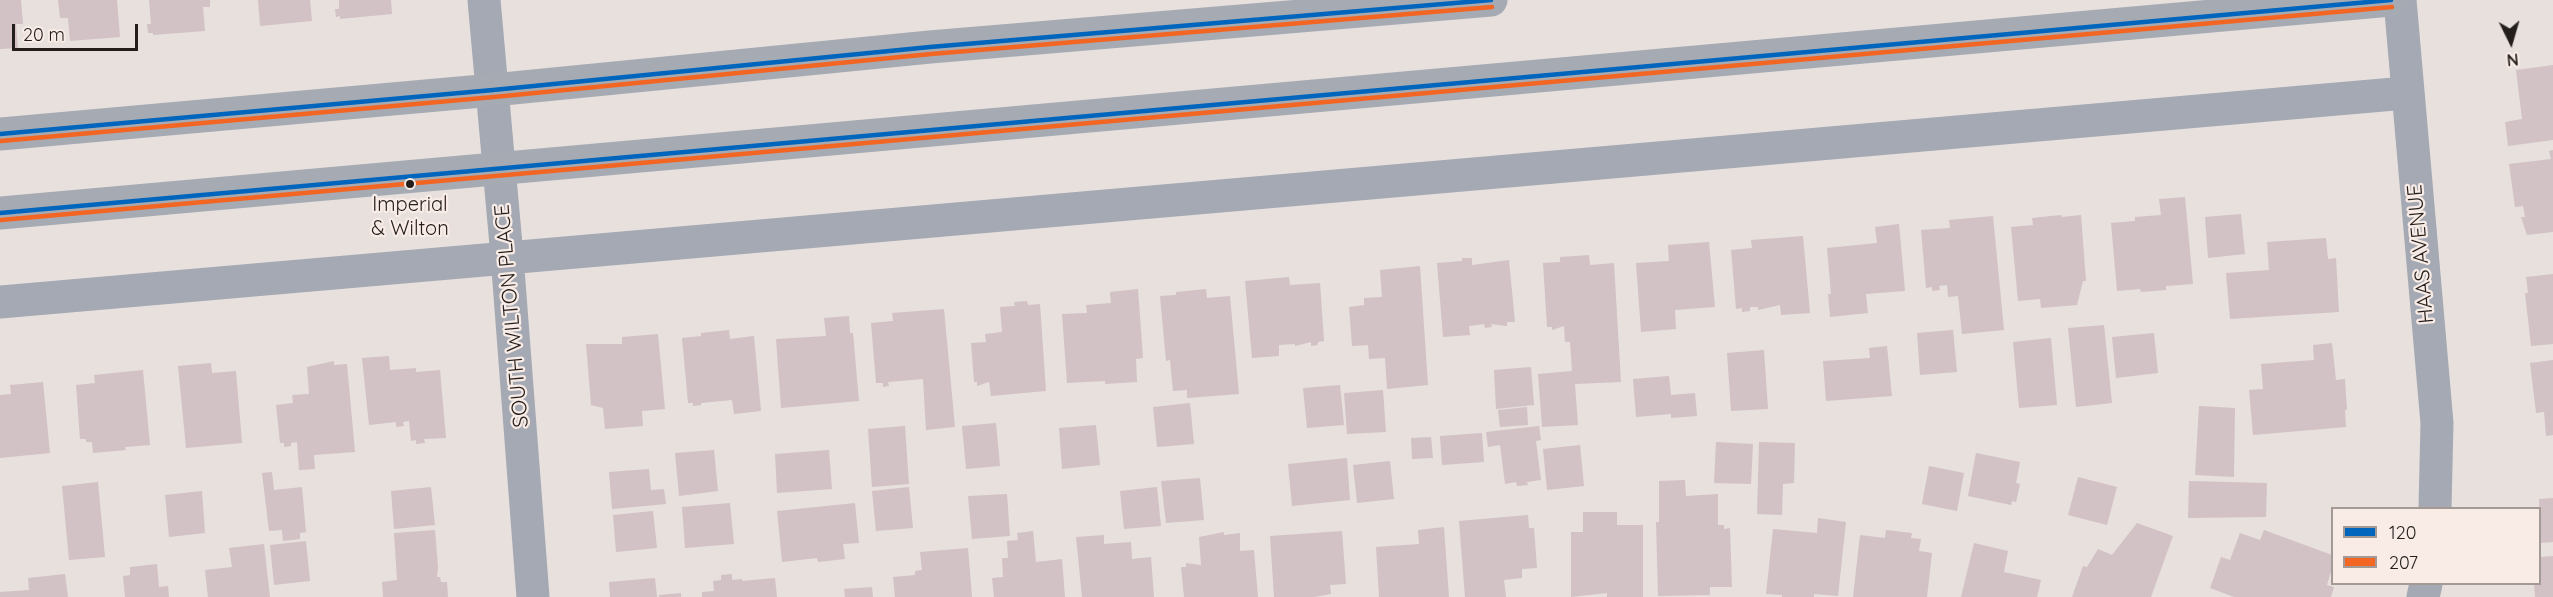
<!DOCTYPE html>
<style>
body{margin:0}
#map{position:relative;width:2553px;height:597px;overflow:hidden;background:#e7e0dd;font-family:Quicksand,sans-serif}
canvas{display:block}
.legend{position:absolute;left:2331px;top:507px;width:210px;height:78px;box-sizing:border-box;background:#f9ece6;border:2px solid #a39a95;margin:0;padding:8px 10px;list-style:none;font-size:18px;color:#231e1c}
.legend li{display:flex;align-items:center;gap:12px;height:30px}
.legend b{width:30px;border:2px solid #a39a95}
.north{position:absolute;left:2481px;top:12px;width:60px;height:60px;-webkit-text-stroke:4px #f9ece6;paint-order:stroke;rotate:175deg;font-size:16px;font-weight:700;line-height:24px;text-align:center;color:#231e1c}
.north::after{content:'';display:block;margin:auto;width:21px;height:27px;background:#231e1c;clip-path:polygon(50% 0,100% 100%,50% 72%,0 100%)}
.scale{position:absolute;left:12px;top:24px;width:126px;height:27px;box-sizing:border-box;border:3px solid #231e1c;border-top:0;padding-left:8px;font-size:18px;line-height:21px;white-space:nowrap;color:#231e1c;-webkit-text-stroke:4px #f9ece6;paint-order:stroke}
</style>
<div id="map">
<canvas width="2553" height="597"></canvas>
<ul class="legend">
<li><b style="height:8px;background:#0065bd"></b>120</li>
<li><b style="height:8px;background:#f26522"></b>207</li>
</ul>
<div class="north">N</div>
<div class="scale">20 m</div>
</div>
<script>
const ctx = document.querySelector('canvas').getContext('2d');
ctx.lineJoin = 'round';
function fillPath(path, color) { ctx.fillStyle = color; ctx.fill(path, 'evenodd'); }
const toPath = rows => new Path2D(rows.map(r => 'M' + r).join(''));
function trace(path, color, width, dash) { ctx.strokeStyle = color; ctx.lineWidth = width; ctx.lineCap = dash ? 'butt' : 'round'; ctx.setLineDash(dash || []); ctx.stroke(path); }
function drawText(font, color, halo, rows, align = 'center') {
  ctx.font = font + ' Quicksand,sans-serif'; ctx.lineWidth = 4.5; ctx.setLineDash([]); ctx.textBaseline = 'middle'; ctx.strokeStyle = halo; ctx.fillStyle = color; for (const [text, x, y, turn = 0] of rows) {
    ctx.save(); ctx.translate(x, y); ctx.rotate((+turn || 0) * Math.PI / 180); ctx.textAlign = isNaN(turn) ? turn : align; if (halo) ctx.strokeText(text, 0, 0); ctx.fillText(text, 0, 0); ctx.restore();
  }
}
const building = toPath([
 [0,0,21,0,23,24,16,24,18,48,0,49],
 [58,0,117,0,120,37,70,41,68,18,60,18],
 [149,0,210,0,210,7,203,7,205,31,153,35,153,33,148,33,147,24,151,24],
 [258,0,310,0,312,21,260,26],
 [339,0,391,0,392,14,340,19,340,16,336,17,335,9,339,9],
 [2553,65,2553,140,2508,146,2505,122,2522,119,2516,70],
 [2553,150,2553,232,2527,235,2521,217,2525,217,2523,206,2515,207,2509,164,2551,159,2549,151],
 [2185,197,2193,284,2166,286,2166,290,2141,292,2140,289,2117,291,2111,223,2135,221,2135,217,2161,215,2159,199],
 [2241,214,2245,254,2208,258,2205,217],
 [2061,215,2062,217,2081,215,2086,281,2083,281,2077,305,2041,308,2040,299,2018,301,2011,227,2033,225,2032,218],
 [1993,216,2004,330,1962,334,1958,296,1948,297,1947,285,1939,286,1940,290,1932,291,1932,287,1926,288,1921,230,1950,228,1949,220],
 [1899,224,1905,291,1866,294,1868,313,1830,317,1828,294,1831,294,1827,248,1877,243,1875,227],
 [1803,236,1810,313,1781,315,1780,305,1758,310,1758,307,1750,307,1750,311,1742,312,1742,308,1736,309,1731,250,1752,248,1751,240],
 [2326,238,2328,259,2336,258,2339,312,2230,319,2226,273,2269,270,2267,242],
 [1709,242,1715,307,1675,310,1676,329,1641,332,1636,263,1669,261,1668,245],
 [1589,255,1590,265,1614,263,1621,382,1575,384,1578,425,1542,427,1538,374,1572,371,1570,342,1565,342,1564,326,1552,330,1552,327,1547,327,1543,263,1560,262,1560,257],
 [1462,258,1472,258,1472,265,1509,260,1515,322,1507,322,1507,326,1491,324,1492,327,1485,328,1484,324,1469,326,1470,335,1443,337,1437,263,1462,261],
 [1420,266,1428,385,1387,389,1385,358,1369,359,1368,345,1352,346,1349,307,1364,305,1364,298,1382,297,1380,270],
 [2553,274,2553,344,2531,346,2525,293,2528,293,2526,277],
 [1289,277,1290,285,1320,283,1324,341,1318,342,1318,345,1311,346,1311,342,1295,346,1295,344,1279,345,1279,356,1252,358,1245,281],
 [1138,289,1143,358,1136,359,1137,382,1105,384,1105,381,1067,383,1062,314,1087,313,1086,305,1111,303,1110,292],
 [1206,289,1207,298,1230,296,1239,394,1187,398,1187,390,1173,391,1170,360,1166,361,1160,296,1176,295,1176,292],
 [1027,301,1028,305,1040,304,1046,391,991,396,989,382,977,386,977,382,974,382,971,343,986,342,985,334,1002,332,1000,307,1015,306,1014,302],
 [944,309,955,427,926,430,923,379,888,382,889,386,883,387,883,383,876,383,871,323,893,321,892,313],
 [849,316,850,333,853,333,859,401,781,408,776,339,826,336,824,318],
 [2104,325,2112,403,2076,407,2068,328],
 [729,330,730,339,754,336,761,411,734,414,732,400,701,403,701,405,693,406,693,403,688,403,682,338,701,336,701,333],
 [1953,330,1957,372,1920,375,1917,333],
 [2154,333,2158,373,2116,378,2112,337],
 [658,334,665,409,642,411,643,426,605,429,603,408,591,405,586,344,622,344,622,337],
 [2051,338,2057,405,2019,408,2013,342],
 [2332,343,2336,380,2345,379,2347,410,2345,410,2346,427,2253,435,2249,390,2263,389,2261,364,2314,360,2313,345],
 [1887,346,1892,396,1826,401,1823,361,1870,358,1869,348],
 [1764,350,1768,409,1731,411,1727,353],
 [389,356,390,370,416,368,416,372,440,370,446,438,424,439,425,443,416,444,416,440,411,441,409,421,403,422,404,426,396,427,396,422,369,425,362,358],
 [2553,360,2553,435,2546,436,2544,412,2536,413,2530,363],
 [334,361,334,365,347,364,355,452,314,455,315,469,299,470,297,442,291,443,291,446,284,447,284,443,280,443,276,405,293,403,292,395,309,394,307,367],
 [211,363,212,373,236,371,242,443,186,448,178,366],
 [1531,367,1534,405,1496,409,1494,370],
 [143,370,150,445,125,447,126,450,93,453,92,442,86,442,86,439,80,439,76,385,95,383,94,375],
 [1669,376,1671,395,1695,393,1697,416,1671,418,1671,414,1636,417,1633,379],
 [43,382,50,453,0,458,0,395,11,394,10,385],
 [1340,385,1344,425,1307,428,1303,388],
 [1383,390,1386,432,1347,434,1344,393],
 [1190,403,1194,444,1157,447,1153,407],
 [2199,406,2235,408,2234,477,2195,475],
 [1527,407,1528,425,1500,427,1498,410],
 [996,423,1000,466,966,469,962,426],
 [1096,425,1100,465,1062,469,1059,428],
 [905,426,909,484,872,487,868,429],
 [1539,426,1541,440,1536,441,1541,480,1527,482,1528,485,1517,486,1516,482,1505,484,1500,445,1488,447,1486,432],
 [1482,433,1484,462,1442,465,1440,436],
 [1431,437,1433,458,1412,459,1411,438],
 [1716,442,1753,444,1751,484,1714,483],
 [1759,442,1795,443,1794,483,1783,484,1782,515,1757,514],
 [1580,445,1584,486,1547,490,1543,449],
 [714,450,718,491,679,496,675,453],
 [829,450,832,489,777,493,775,454],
 [1976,453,2020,462,2016,483,2020,484,2016,502,2012,501,2011,505,1968,496],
 [1347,458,1350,500,1292,506,1288,464],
 [1390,461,1394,499,1357,503,1353,465],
 [1929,466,1964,473,1957,511,1922,504],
 [649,469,651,490,664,489,666,504,612,509,609,472],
 [272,472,274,490,302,487,306,532,300,533,300,539,283,541,282,530,269,531,262,473],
 [2078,477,2117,487,2107,525,2068,515],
 [1200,478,1204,520,1166,523,1161,481],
 [1685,480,1686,496,1718,494,1718,525,1724,525,1724,529,1730,528,1732,587,1710,587,1710,595,1658,596,1656,522,1659,522,1659,481],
 [2189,481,2267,483,2266,517,2188,518],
 [98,482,105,557,69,560,62,486],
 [431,487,435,525,394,529,391,491],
 [909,487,913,528,876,531,872,491],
 [1157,487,1161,526,1124,529,1120,491],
 [202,491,205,533,169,537,165,495],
 [1007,494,1010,536,972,539,968,496],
 [2553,498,2553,542,2540,543,2539,499],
 [730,503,734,544,685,548,682,507],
 [855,503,859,543,843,544,845,559,818,562,817,558,782,562,777,511],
 [653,511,657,548,616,552,613,515],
 [1583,512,1617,512,1617,525,1643,525,1643,597,1607,597,1607,593,1571,597,1571,532,1583,532],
 [1528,515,1529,528,1534,528,1537,568,1522,569,1522,578,1504,580,1506,597,1465,597,1459,521],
 [1818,518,1846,522,1838,596,1814,594,1814,597,1782,597,1782,595,1766,594,1773,529,1817,533],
 [2137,523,2173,536,2151,597,2072,597,2083,566,2087,567,2098,549,2112,555],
 [1444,527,1449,597,1379,597,1376,547,1419,544,1418,530],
 [435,530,438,567,437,577,440,577,441,582,447,582,448,597,383,597,382,582,397,580,394,533],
 [1886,530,1912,533,1911,538,1921,539,1919,551,1932,553,1927,597,1853,597,1860,535,1885,538],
 [2264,530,2332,555,2332,568,2327,585,2334,587,2331,597,2234,597,2210,588,2221,557,2230,560,2240,533,2260,540],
 [1033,531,1036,562,1062,559,1065,597,994,597,992,578,1003,577,1002,558,1008,558,1007,541,1018,540,1017,533],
 [1342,531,1346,584,1330,585,1331,594,1314,597,1274,597,1270,536],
 [1224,532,1224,535,1240,533,1240,551,1254,550,1258,597,1184,597,1181,567,1186,567,1186,563,1201,565,1199,537],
 [1104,535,1104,544,1131,542,1132,559,1151,557,1154,597,1082,597,1076,537],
 [306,541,310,581,274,585,270,545],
 [1974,543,2008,551,2004,572,2041,580,2037,597,1961,597],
 [264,544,270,597,208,597,205,570,232,567,229,548],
 [968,548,972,597,895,597,893,577,915,575,915,571,922,570,920,552],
 [2553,556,2553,597,2535,597,2534,584,2540,584,2540,557],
 [157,564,159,587,168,586,169,597,125,597,123,576,130,575,130,567],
 [65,574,68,597,0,597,0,592,29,590,28,578],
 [732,574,732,580,742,579,742,581,775,578,777,597,702,597,702,592,714,591,713,581,721,580,721,575],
 [655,578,657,597,610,597,609,582],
 [872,587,873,597,845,597,844,589],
 [681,593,681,597,659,597,659,595]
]);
const minor = toPath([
 [484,0,507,256,533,597],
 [2400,0,2437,423,2435,508],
 [0,302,2406,93],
 [2423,597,2426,584]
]);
const major = toPath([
 [0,134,493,90,930,47,1491,0],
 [0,213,2391,0]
]);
const bus1 = toPath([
 [0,134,493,90,930,47,1491,0],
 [0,213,2391,0]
]);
const bus2 = toPath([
 [1,141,494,97,931,54,1492,7],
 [1,220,2392,7]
]);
const markers = [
 [410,184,5,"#231e1c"]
];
const busNames = [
 ["Imperial",410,205],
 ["& Wilton",410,229]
];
const streetNames = [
 ["HAAS AVENUE",2421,254,-95],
 ["SOUTH WILTON PLACE",512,316,-95]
];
fillPath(building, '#d2c1c5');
trace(minor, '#a4a9b3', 33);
trace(major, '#a6aab2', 33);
trace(bus1, '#0065bd', 4.5);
trace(bus2, '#f26522', 4.5);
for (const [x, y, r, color] of markers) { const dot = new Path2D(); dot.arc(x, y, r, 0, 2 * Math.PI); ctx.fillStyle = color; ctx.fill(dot); trace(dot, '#f9ece6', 2); }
drawText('20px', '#231e1c', '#f9ece6', busNames);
drawText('21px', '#231e1c', '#f9ece6', streetNames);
</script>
